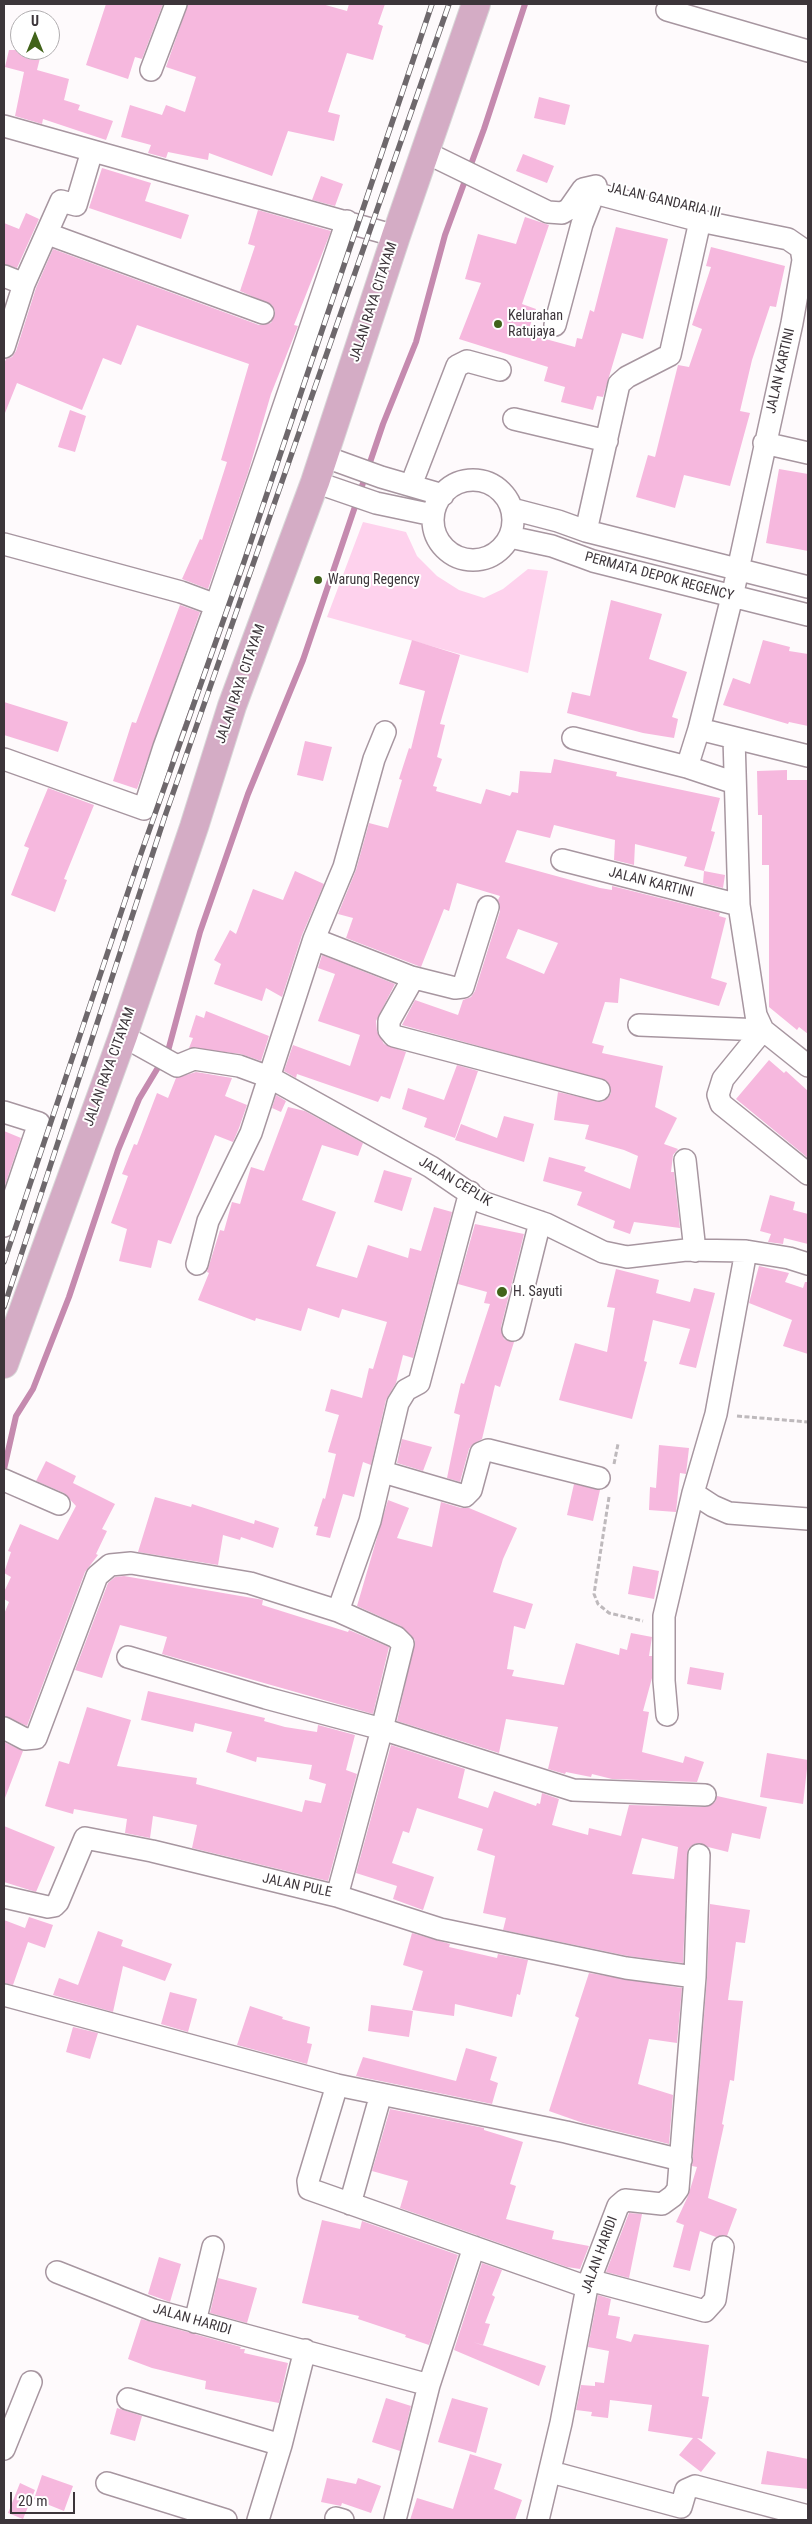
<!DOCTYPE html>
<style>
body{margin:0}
#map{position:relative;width:812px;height:2524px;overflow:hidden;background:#fefafc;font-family:"Roboto Condensed",sans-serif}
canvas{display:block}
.frame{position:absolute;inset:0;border:5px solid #3c353a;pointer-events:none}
.north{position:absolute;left:10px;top:10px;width:50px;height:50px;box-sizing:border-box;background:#fff;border:1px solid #b1aeb0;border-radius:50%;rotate:0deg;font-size:14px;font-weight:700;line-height:20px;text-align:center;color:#3c353a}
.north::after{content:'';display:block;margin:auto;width:18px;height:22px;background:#41631a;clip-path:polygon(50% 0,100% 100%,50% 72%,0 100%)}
.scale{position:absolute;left:10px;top:2492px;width:65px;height:22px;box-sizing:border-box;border:2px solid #3c353a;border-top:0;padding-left:6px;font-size:15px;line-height:18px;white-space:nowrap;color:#3c353a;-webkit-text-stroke:4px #fff;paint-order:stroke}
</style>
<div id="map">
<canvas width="812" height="2524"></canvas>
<div class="frame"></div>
<div class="north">U</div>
<div class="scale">20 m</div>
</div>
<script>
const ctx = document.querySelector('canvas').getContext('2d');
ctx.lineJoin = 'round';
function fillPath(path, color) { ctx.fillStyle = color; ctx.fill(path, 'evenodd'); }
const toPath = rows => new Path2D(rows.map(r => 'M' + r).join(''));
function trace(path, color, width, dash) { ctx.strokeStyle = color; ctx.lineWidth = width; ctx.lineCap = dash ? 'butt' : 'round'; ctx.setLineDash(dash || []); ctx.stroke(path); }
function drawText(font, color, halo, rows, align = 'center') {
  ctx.font = font + ' "Roboto Condensed",sans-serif'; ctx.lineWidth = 4; ctx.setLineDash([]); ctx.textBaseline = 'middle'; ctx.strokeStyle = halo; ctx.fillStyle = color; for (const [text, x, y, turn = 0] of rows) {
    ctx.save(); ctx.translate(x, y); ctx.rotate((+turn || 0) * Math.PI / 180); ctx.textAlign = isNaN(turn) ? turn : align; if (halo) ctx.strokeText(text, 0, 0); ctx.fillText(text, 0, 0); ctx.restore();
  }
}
const green = toPath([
 [363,522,406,532,417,556,437,576,459,590,484,598,503,589,528,569,548,571,528,673,327,617]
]);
const stream = toPath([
 [4,1469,16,1416,33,1389,69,1297,118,1150,139,1099,168,1051,200,932,248,794,303,660,383,424,416,342,445,235,484,129,525,4]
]);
const building = toPath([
 [106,4,163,4,142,59,135,57,128,79,86,65],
 [188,4,322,4,347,11,349,4,385,4,378,24,383,26,373,60,347,53,328,112,340,115,334,141,288,131,272,176,209,153,208,160,168,152,166,158,148,153,151,145,121,137,130,105,162,115,166,105,185,112,196,77,166,67],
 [9,50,42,50,37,70,69,79,64,100,80,105,78,110,113,121,106,140,43,119,42,124,15,116,24,72,5,67],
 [539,97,570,105,565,125,534,118],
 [523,154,554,166,547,183,516,171],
 [102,168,151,183,145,201,189,215,181,239,89,208],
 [321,176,343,184,335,206,312,200],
 [258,210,331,231,294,325,298,326,271,394,248,473,208,589,182,579,200,539,202,540,227,462,221,460,249,364,137,325,121,365,103,358,82,410,17,383,5,413,4,364,6,359,12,357,16,351,36,288,53,249,259,325,271,323,275,311,272,305,240,291,255,246,248,244],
 [26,213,39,219,17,268,4,264,4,223,19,229],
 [525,217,549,225,522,304,536,309,527,334,575,347,577,338,582,339,590,310,594,312,616,227,668,239,643,339,622,333,603,397,597,396,593,410,561,402,565,387,544,381,548,367,459,339,481,283,465,279,478,234,516,244],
 [711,247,785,266,776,307,770,306,752,360,740,411,750,413,730,486,684,475,675,508,636,497,648,455,655,457,678,365,689,367,702,329,692,325,711,267,706,266],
 [70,410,86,416,75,452,58,447],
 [779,469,808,474,808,551,766,543],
 [611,600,662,614,649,659,687,672,672,717,678,719,674,738,643,733,567,713,572,692,590,696],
 [180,605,200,612,137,789,113,781,132,722,136,723],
 [412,640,460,655,440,724,445,725,437,757,442,759,433,786,437,787,436,791,481,804,486,789,510,796,512,792,518,793,520,771,551,773,554,759,617,772,616,776,720,798,711,831,715,832,704,871,684,866,687,857,635,844,634,865,614,860,615,840,554,825,550,838,517,830,505,862,600,888,612,890,612,886,720,913,719,916,726,918,711,978,727,983,719,1006,620,978,618,1003,605,1002,592,1043,604,1046,602,1053,663,1066,655,1107,677,1118,664,1144,678,1149,673,1155,671,1172,674,1172,680,1228,634,1222,630,1234,613,1228,615,1221,577,1205,582,1192,543,1181,549,1157,586,1167,584,1171,630,1189,638,1156,624,1150,585,1139,589,1125,554,1120,558,1092,602,1102,608,1098,611,1093,607,1081,402,1025,415,1000,458,1015,463,1000,471,997,475,991,500,911,498,900,500,896,457,883,449,911,444,909,421,967,346,938,353,918,338,914,356,870,369,823,388,828,402,780,399,779,409,748,411,749,425,691,399,684],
 [518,929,558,943,544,974,506,958],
 [763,640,790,647,789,651,808,654,808,726,789,722,788,724,723,705,733,678,750,684],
 [4,702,68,722,58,752,4,735],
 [305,741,332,747,323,781,297,775],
 [787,770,787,780,808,780,808,1034,799,1027,797,1030,769,1007,769,865,762,865,762,815,758,815,757,771],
 [48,788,94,805,64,879,67,880,55,912,11,895,29,848,24,846],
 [295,871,324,884,302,935,282,997,266,988,262,1001,214,984,221,964,214,960,230,930,236,934,253,889,283,900],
 [704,871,725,875,723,888,703,883],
 [322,955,395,984,376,1021,377,1031,384,1044,406,1052,390,1099,381,1096,378,1102,297,1074,296,1078,284,1071,293,1045,350,1066,360,1035,318,1021,335,974,318,968],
 [206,1011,269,1036,261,1061,241,1054,189,1048,193,1038,189,1037,196,1015,204,1018],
 [769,1060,784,1073,786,1071,808,1091,808,1158,736,1099],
 [457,1065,478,1071,455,1138,424,1127,427,1118,402,1109,408,1088,444,1100],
 [196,1072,232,1078,225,1096,247,1105,239,1128,233,1142,215,1135,171,1244,158,1240,151,1268,119,1261,127,1229,111,1223,128,1176,122,1174,134,1144,137,1145,157,1093,168,1098,176,1078],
 [276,1095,286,1101,281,1112,272,1108],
 [288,1107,305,1111,363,1143,358,1156,322,1145,302,1200,336,1212,316,1266,357,1278,368,1245,408,1258,410,1248,421,1251,434,1207,452,1212,413,1358,403,1355,396,1383,386,1400,371,1465,363,1462,354,1497,343,1494,330,1538,316,1535,318,1527,314,1526,323,1498,325,1499,336,1454,328,1452,339,1415,325,1411,331,1389,362,1398,369,1368,373,1369,387,1322,342,1309,339,1318,308,1308,301,1331,256,1318,255,1321,198,1300,209,1273,207,1272,220,1230,224,1231,232,1202,240,1204,251,1167,264,1171],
 [504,1116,534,1124,524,1162,455,1140,461,1124,497,1138],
 [4,1131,21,1138,4,1188],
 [384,1170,412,1178,402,1211,374,1202],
 [770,1195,795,1202,793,1210,808,1214,808,1244,784,1238,783,1244,768,1242,771,1234,760,1231],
 [475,1224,524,1234,501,1327,504,1339,514,1342,500,1387,495,1385,482,1439,472,1445,469,1449,460,1482,447,1478,460,1415,454,1413,461,1383,464,1384,490,1304,484,1303,487,1292,458,1284],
 [759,1266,789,1273,785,1282,803,1288,805,1282,808,1282,808,1354,783,1346,792,1320,749,1303],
 [616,1269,659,1280,656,1293,690,1302,694,1288,715,1293,696,1368,679,1364,690,1329,653,1320,644,1361,647,1362,632,1419,559,1400,575,1343,607,1352,615,1308,607,1307],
 [402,1439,432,1447,423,1471,397,1463],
 [659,1445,689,1448,686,1474,680,1473,676,1512,649,1510,650,1487,656,1488],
 [46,1461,76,1476,73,1483,115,1504,102,1529,107,1531,96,1554,98,1555,85,1572,27,1726,4,1716,4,1614,9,1602,4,1599,4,1592,11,1577,4,1573,11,1552,8,1551,20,1524,58,1540,76,1506,64,1493,36,1481],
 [574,1484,600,1490,593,1521,567,1515],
 [155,1497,191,1507,192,1504,254,1524,255,1520,279,1528,273,1548,241,1537,240,1540,223,1535,218,1565,138,1552],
 [388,1500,409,1508,397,1538,432,1547,441,1502,461,1508,469,1508,517,1528,503,1559,493,1592,533,1604,525,1629,514,1626,507,1669,514,1670,512,1676,564,1685,576,1643,619,1655,620,1648,627,1650,631,1633,652,1637,649,1656,652,1656,652,1678,643,1711,649,1712,642,1752,683,1763,685,1756,704,1762,697,1782,612,1779,592,1774,591,1777,566,1772,565,1774,548,1769,558,1727,506,1719,499,1753,397,1721,415,1640,401,1626,357,1606],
 [633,1566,659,1571,654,1599,628,1594],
 [124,1576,258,1599,263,1600,262,1605,348,1632,349,1630,389,1647,373,1714,162,1654,167,1637,120,1625,102,1678,75,1670,108,1583,115,1577],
 [690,1667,724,1673,721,1690,687,1684],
 [148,1691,265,1718,264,1721,285,1727,317,1732,318,1725,355,1735,346,1770,357,1774,328,1881,192,1848,197,1825,153,1816,150,1838,125,1833,127,1819,74,1809,73,1814,45,1806,59,1761,69,1764,87,1707,131,1720,117,1766,197,1778,196,1784,302,1812,305,1800,321,1803,326,1784,309,1779,312,1765,257,1757,256,1762,226,1752,232,1732,195,1723,193,1732,141,1720],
 [4,1742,23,1751,5,1798,4,1797],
 [391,1745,465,1769,458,1798,488,1808,494,1791,536,1806,537,1803,540,1804,542,1793,559,1799,552,1825,588,1835,589,1828,621,1836,629,1805,705,1807,715,1802,717,1796,767,1807,760,1839,732,1833,728,1852,708,1847,700,1843,694,1844,688,1849,683,1963,628,1956,503,1930,506,1918,483,1913,495,1856,477,1850,483,1829,417,1808,409,1833,403,1831,392,1863,434,1877,423,1910,393,1899,397,1886,356,1873],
 [642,1838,678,1847,674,1879,632,1874],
 [767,1753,808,1760,803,1804,760,1797],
 [4,1826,55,1847,36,1892,4,1882],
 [710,1904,750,1910,745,1943,736,1942,728,2000,743,2001,734,2081,730,2080,722,2124,724,2125,708,2198,737,2209,727,2236,716,2237,700,2231,690,2271,673,2267,684,2225,676,2222,688,2196,697,2167,692,2166,707,1978],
 [29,1917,53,1925,45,1948,28,1942,13,1985,4,1983,4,1920,25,1928],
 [98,1931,123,1940,121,1946,172,1964,165,1981,123,1966,113,2012,53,1995,59,1978,78,1985],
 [412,1933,450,1944,449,1947,497,1958,498,1954,528,1960,520,1995,517,1994,512,2017,455,2004,454,2016,412,2010,423,1971,403,1965],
 [589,1973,682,1988,677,2043,649,2039,638,2084,673,2095,669,2144,583,2123,549,2111,579,2018,575,2016],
 [170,1992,197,1999,188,2032,161,2024],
 [371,2005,413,2011,409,2037,368,2031],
 [250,2006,283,2017,282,2019,310,2027,307,2043,312,2044,307,2064,237,2045],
 [73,2027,98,2033,90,2059,66,2052],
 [466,2048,497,2057,490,2080,498,2083,492,2104,356,2076,363,2057,456,2081],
 [390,2109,484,2128,484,2130,523,2142,510,2184,516,2186,506,2219,554,2231,552,2239,589,2246,580,2269,567,2267,400,2208,408,2181,372,2171],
 [629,2213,642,2214,629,2278,606,2272],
 [322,2220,360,2229,362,2221,458,2255,429,2345,405,2337,406,2335,358,2319,359,2316,302,2303],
 [159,2257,181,2264,170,2302,148,2294],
 [482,2263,502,2270,492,2295,495,2297,485,2323,490,2324,483,2345,473,2342,546,2366,539,2386,454,2350],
 [218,2278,257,2288,247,2323,210,2313],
 [598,2295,611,2299,608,2315,620,2317,616,2338,631,2342,634,2334,709,2345,702,2396,709,2397,702,2439,697,2438,716,2453,701,2472,679,2455,693,2438,648,2431,652,2405,610,2400,608,2418,591,2416,592,2412,576,2410,581,2385,595,2386,595,2382,604,2383,609,2351,588,2347],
 [141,2319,241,2347,240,2349,245,2349,244,2353,288,2363,279,2403,205,2389,206,2381,152,2368,128,2359],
 [386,2398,411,2406,400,2451,372,2442],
 [452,2398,488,2408,476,2453,438,2442],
 [117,2408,142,2416,135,2441,110,2434],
 [767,2451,808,2459,808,2489,761,2484],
 [470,2454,502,2464,494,2489,522,2500,515,2520,410,2520,417,2498,453,2509],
 [42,2475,73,2486,64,2511,34,2499],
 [327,2478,356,2484,358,2478,381,2486,371,2513,342,2503,341,2506,321,2502],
 [20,2483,35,2490,23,2519,8,2513]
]);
const path = toPath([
 [737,1416,808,1422],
 [614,1464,618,1444],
 [609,1497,594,1594,598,1604,609,1613,643,1621]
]);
const street = toPath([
 [667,10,808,51],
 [151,70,176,4],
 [4,126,396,236],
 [425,152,548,212,562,213,569,209,583,189,596,186],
 [48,234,263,313],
 [4,276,24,284,61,201,76,205,92,151],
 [555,325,582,224,593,196,602,195,700,221,788,239,801,248,803,260,792,323,732,597,699,729,687,767,573,738],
 [4,347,24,284],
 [514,419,607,441],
 [764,443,808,453],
 [323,456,381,477,443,495],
 '433 520a40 40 0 1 1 80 0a40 40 0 1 1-80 0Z',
 [315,482,376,503,433,515],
 [411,485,457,366,467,361,500,370],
 [512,509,558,521,586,531,808,587],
 [586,531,619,384,627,377,670,355,700,221],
 [510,537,552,546,593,561,808,615],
 [4,544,181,592,216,605],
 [699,729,808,756],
 [734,738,739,905,756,1015,763,1030,808,1066],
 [4,759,144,809,164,747,216,605,347,221],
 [687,767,735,783],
 [562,860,739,905],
 [314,939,411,977,411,982,389,1021,389,1030,394,1036,599,1090],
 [411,977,455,988,463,987,488,907],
 [639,1025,763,1030],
 [763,1030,723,1079,718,1095,721,1104,808,1174],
 [123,1036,177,1066,194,1059,239,1066,269,1077,431,1167,482,1202,546,1224,603,1252,627,1257,686,1250,746,1251,789,1258,808,1264],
 [4,1112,39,1123,4,1226],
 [685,1160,695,1251],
 [470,1192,419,1383,406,1390,398,1403,370,1521,338,1611,396,1637,403,1644,382,1729,573,1790,705,1795],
 [197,1264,208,1221,251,1133,314,939,344,867,374,759,385,732],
 [513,1330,540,1222],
 [383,1472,465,1496,471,1490,481,1453,488,1450,599,1478],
 [4,1480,59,1504],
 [693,1493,713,1506,729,1513,808,1519],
 [667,1715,664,1681,664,1616,693,1493,716,1414,746,1251],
 [4,1728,25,1739,36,1738,97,1576,110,1565,131,1563,250,1583,338,1611],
 [337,1896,440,1929,626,1968,695,1977,699,1855],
 [4,1897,48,1907,54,1906,58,1902,85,1838,152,1851,337,1896,382,1729,266,1698,128,1657],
 [4,1995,337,2085,566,2132,681,2160],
 [334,2095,308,2181,309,2189,587,2287],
 [350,2204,381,2094],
 [57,2272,153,2310,429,2385],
 [589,2280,705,2311,715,2300,723,2247],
 [195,2322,213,2247],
 [128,2399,281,2445],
 [4,2449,31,2382],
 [551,2472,681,2507,686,2490,695,2486,808,2516],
 [107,2483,226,2520],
 [336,2518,343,2520],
 [258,2520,281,2445,305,2350],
 [395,2520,429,2385,474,2247],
 [538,2520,561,2423,587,2287,618,2206,625,2200,662,2204,673,2196,678,2189,695,1977]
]);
const primary = toPath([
 [4,1364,123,1036,194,827,232,706,315,482,396,236,476,4]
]);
const rail = toPath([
 [4,1262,138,862,244,562,432,4],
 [4,1307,165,816,449,4]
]);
const markers = [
 [498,324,5,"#41631a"],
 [318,580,5,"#41631a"],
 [502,1292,6,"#41631a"]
];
const streetNames = [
 ["JALAN GANDARIA III",664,201,13],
 ["JALAN RAYA CITAYAM",374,302,-72],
 ["JALAN KARTINI",781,371,-77],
 ["PERMATA DEPOK REGENCY",659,577,15],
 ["JALAN RAYA CITAYAM",241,684,-71],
 ["JALAN KARTINI",651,883,14],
 ["JALAN RAYA CITAYAM",110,1067,-70],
 ["JALAN CEPLIK",455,1182,31],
 ["JALAN PULE",297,1886,12],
 ["JALAN HARIDI",600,2255,-70],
 ["JALAN HARIDI",192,2320,16]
];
const poiNames = [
 ["Kelurahan",508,316],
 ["Ratujaya",508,332],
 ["Warung Regency",328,580],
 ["H. Sayuti",513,1292]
];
fillPath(green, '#fed2ed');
trace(stream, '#c58aaf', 6);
fillPath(building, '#f6b8de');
trace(street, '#a796a0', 24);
trace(primary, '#d8d7d8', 30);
trace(path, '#beb9bc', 3, [5, 2.5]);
trace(street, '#fff', 21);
trace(primary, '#d4acc5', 28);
trace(rail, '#6e686c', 5.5);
trace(rail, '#fff', 4, [11]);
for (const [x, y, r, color] of markers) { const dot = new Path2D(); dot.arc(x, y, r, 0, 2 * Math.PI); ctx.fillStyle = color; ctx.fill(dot); trace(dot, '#fff', 2); }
drawText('14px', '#3c353a', '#fff', streetNames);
drawText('14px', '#3c353a', '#fff', poiNames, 'left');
</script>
